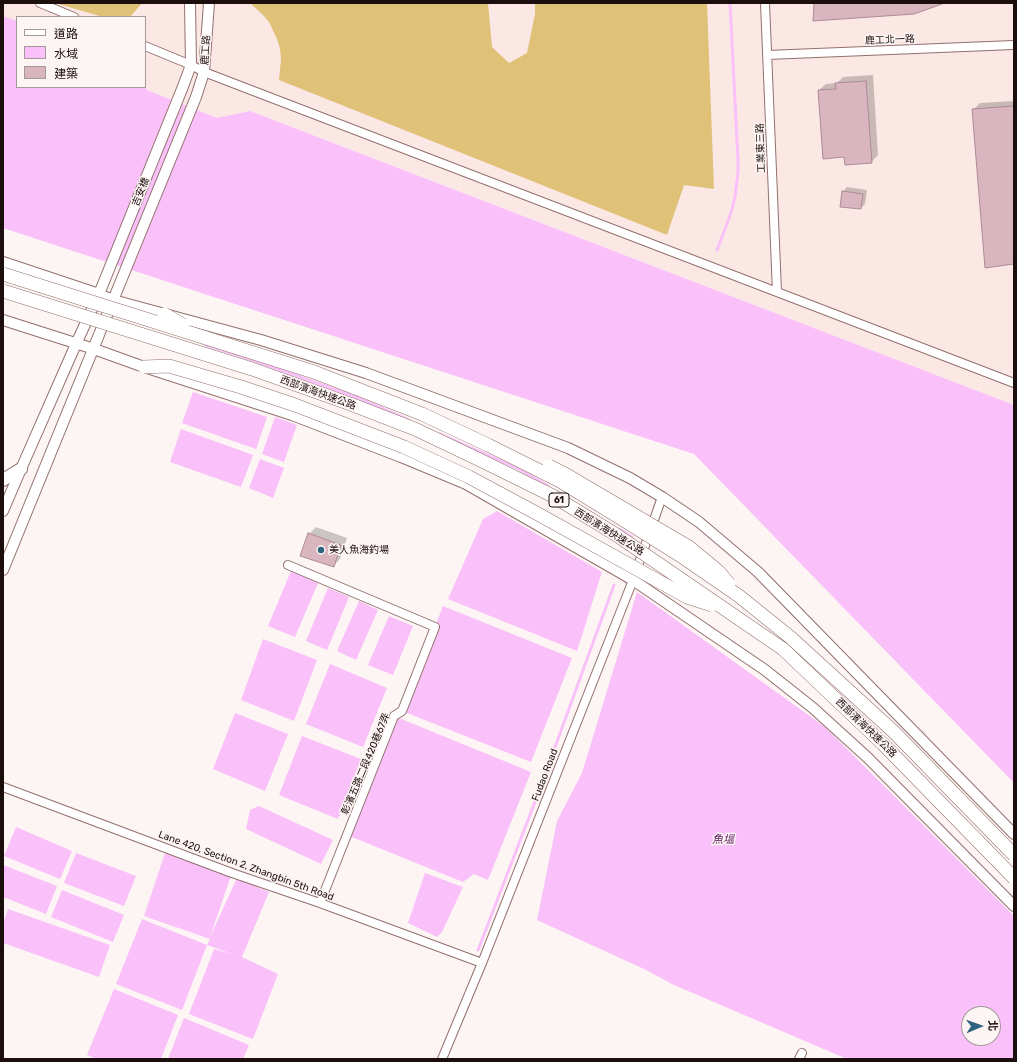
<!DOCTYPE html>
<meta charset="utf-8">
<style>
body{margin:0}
#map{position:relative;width:1017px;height:1062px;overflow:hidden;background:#fdf5f4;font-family:Rubik,"Noto Sans TC",sans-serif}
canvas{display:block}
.frame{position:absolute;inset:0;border:4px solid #1b0e0d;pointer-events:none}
.legend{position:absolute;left:16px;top:16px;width:130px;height:72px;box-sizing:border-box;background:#fdf5f4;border:1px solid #a39998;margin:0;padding:5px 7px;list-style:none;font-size:12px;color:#1b0e0d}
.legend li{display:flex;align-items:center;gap:8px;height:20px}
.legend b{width:20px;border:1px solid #a39998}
.north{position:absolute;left:961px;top:1006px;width:40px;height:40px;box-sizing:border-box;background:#fdf5f4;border:1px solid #a39998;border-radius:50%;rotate:88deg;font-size:11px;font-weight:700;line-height:16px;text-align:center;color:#1b0e0d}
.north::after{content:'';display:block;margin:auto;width:14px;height:18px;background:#2f637f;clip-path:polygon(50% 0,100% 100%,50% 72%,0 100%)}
</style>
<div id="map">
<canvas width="1017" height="1062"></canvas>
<div class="frame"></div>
<ul class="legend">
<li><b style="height:5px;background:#fff"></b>道路</li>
<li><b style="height:11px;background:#f9c0f9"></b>水域</li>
<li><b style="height:11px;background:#d9b5c0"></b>建築</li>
</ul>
<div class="north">北</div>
</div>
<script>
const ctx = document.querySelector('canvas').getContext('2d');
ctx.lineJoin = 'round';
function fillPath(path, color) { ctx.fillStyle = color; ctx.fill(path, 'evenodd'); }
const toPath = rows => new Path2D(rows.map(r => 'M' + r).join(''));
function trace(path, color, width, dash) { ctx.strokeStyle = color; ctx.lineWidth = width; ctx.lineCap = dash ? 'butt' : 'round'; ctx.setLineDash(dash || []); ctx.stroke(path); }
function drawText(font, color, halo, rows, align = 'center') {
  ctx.font = font + ' Rubik,"Noto Sans TC",sans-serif'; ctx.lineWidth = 3; ctx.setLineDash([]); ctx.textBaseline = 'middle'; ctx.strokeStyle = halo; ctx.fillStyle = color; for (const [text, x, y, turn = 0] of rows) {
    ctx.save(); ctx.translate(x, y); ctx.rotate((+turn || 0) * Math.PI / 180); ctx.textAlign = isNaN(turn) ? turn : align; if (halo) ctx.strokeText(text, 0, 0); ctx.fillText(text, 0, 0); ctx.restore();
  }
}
const built = toPath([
 [3,3,1014,3,1014,405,250,111,217,118,147,90,145,87,145,17,17,17,17,21,3,16]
]);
const forest = toPath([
 [55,3,142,3,130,17,103,17],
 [250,3,488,3,492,47,509,63,527,53,535,14,535,3,707,3,714,189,684,185,667,235,279,80,281,59,280,49,277,39,269,22,263,15]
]);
const water = toPath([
 [3,16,17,21,17,87,145,87,147,90,217,118,250,111,1014,405,1014,783,694,454,3,228],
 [193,392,267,417,256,449,182,423],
 [275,417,297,425,284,462,262,454],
 [181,429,253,455,241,487,170,462],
 [260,459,284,468,273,498,249,488],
 [497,511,602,572,577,651,448,599,483,519],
 [291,571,318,583,295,637,268,626],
 [328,588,349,597,327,650,306,641],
 [637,592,825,727,1014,916,1014,1059,847,1059,674,985,644,969,537,920,557,821,582,773],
 [969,1014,993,1014,993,1038,969,1038],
 [359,601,378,610,356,660,337,651],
 [443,606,572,658,531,762,402,711],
 [389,616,413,626,393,675,368,665],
 [263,639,317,660,294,721,241,700],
 [330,664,387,688,363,747,306,724],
 [235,713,288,734,265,791,213,769],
 [394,716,531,772,488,880,474,874,463,882,347,835],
 [302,736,361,759,338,819,279,795],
 [259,806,333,840,321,864,246,829,250,810],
 [16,827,72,851,60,879,4,856],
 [166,850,232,873,210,937,237,878,269,892,242,957,278,974,253,1039,189,1014,214,949,232,954,207,945,182,1010,116,984,142,919,207,945,210,939,144,916],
 [76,853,136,876,124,906,64,883],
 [3,865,57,886,46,914,3,897],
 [425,873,463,887,442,932,437,937,408,923],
 [62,890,124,915,113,942,51,917],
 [8,909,110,945,99,977,3,943,3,924],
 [114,989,178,1015,161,1059,96,1059,87,1055],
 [184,1018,249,1045,243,1059,168,1059]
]);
const shadow = toPath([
 [873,75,878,155,871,162,845,156,819,90,826,84,837,83,843,77],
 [1014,101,1014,263,973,110,980,103],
 [847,187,867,190,865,204,861,208,843,192],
 [316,527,347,538,340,559,333,566,309,534]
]);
const stream = toPath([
 [717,250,728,221,732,209,735,197,738,172,738,160,730,3],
 [206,345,244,357,359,398,409,420],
 [440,434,519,469,548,486],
 [619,529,632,537],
 [478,950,538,794,614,585]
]);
const building = toPath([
 [814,3,942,3,942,4,914,14,813,21,814,3],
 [866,81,872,163,845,165,844,157,823,159,818,90,836,89,835,83,866,81],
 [1014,106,1014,264,985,268,972,109,1014,106],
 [842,191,863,194,861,209,840,207,842,191],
 [308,533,341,545,334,567,300,556,308,533]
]);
const minor = toPath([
 [40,3,74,17],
 [765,3,777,292],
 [145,46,191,65,204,72,1014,383],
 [767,55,1014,45],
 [288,565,435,627,402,711,394,716,320,903],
 [3,787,232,873,320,903,482,963],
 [442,1059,482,963,633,580,662,497],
 [799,1059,802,1053]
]);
const tertiary = toPath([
 [3,262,99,294,113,300,261,340,366,373,568,448,630,478,662,497,699,522,758,572,1014,834],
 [3,320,94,349,144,367,292,415,401,457,466,484,633,580,765,670,813,708,868,758,1014,906],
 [3,511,21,469,76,344,99,294,182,89,191,65,190,3],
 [3,570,196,97,204,72,209,3]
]);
const primary = toPath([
 [3,480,21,469]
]);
const trunkBridge = toPath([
 [3,274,314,372,422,414,488,445,560,481,622,519,681,556,739,596,790,637,894,732,1014,855],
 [3,291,252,369,353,405,415,429,480,460,553,496,615,534,783,649,883,744,1014,878],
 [164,314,183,325],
 [144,367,169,366,241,387,295,405,404,447,469,477,538,514,687,597,712,605],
 [549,466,565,474,689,547,719,572,729,584]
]);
const markers = [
 [321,550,4,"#2f637f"]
];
const shields = [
 [559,500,20]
];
const shieldNames = [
 ["61",559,500]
];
const streetNames = [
 ["鹿工北一路",890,40,-2],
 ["鹿工路",206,50,-86],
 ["工業東三路",761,148,-92],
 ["吉安橋",141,192,-68],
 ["西部濱海快速公路",318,393,20],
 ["西部濱海快速公路",609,532,32],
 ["西部濱海快速公路",866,728,44],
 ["彰濱五路二段420巷67弄",366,764,-67],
 ["Fudao Road",545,775,-69],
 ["Lane 420, Section 2, Zhangbin 5th Road",246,866,20]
];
const poiNames = [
 ["美人魚海釣場",329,550]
];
const waterNames = [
 ["魚塭",723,840]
];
fillPath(built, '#fbe8e5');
fillPath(forest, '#dfc178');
fillPath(water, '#f9c0f9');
fillPath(shadow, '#0003');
trace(stream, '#f9c0f9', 3);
fillPath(building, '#d9b5c0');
trace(building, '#ad8b96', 1);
trace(minor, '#92706c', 10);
trace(tertiary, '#92706c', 12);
trace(primary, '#92706c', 14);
trace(minor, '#fff', 8);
trace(tertiary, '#fff', 10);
trace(primary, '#fff', 12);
trace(trunkBridge, '#92706c', 14, []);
trace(trunkBridge, '#fff', 13);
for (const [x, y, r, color] of markers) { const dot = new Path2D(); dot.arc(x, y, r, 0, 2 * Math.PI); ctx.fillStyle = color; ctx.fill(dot); trace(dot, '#fdf5f4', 1.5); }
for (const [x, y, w] of shields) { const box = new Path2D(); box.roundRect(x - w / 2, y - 7, w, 14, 3); ctx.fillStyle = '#fdf5f4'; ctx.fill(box); trace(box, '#1b0e0d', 1); }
drawText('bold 9px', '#1b0e0d', null, shieldNames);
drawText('10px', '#1b0e0d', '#fdf5f4', streetNames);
drawText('10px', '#1b0e0d', '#fdf5f4', poiNames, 'left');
drawText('italic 11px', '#5f1f62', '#fdf5f4', waterNames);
</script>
